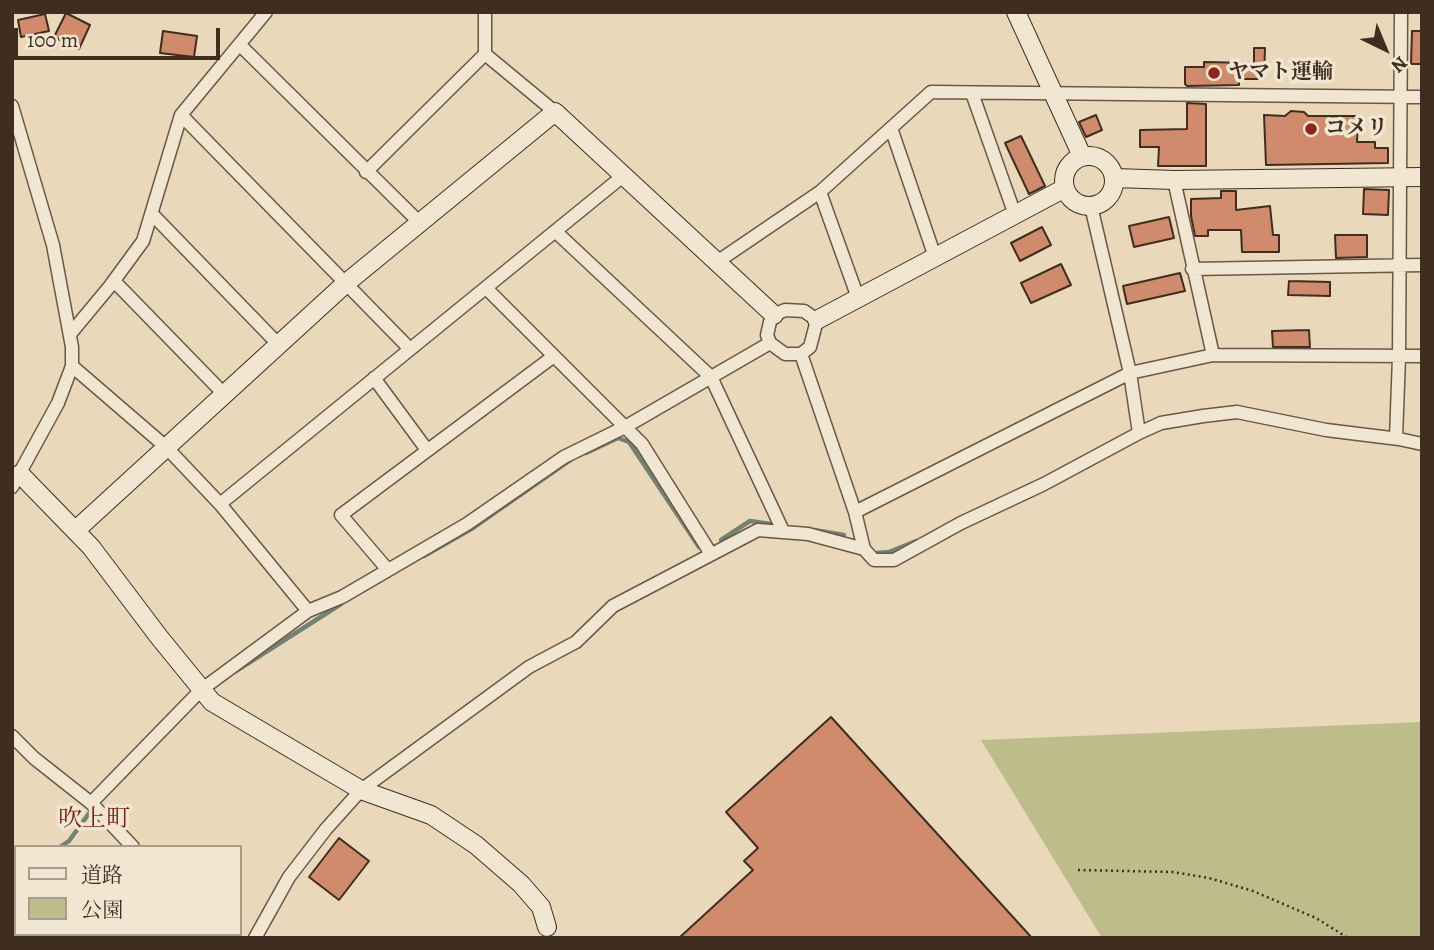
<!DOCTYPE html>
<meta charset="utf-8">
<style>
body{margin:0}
#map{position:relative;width:1434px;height:950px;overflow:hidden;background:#e9d8b9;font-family:Alegreya,"Noto Serif JP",serif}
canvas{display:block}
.frame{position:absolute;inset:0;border:14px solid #3f2e1f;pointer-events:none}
.legend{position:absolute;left:14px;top:845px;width:228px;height:91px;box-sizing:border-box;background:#f1e6d2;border:2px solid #aa9c8a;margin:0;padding:9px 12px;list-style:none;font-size:21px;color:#3f2e1f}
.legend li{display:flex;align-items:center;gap:14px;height:35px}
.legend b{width:35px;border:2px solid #aa9c8a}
.north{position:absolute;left:1350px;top:14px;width:70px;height:70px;-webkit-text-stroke:5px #f1e6d2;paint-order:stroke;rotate:137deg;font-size:19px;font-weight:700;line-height:28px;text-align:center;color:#3f2e1f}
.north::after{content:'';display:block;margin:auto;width:24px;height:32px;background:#3f2e1f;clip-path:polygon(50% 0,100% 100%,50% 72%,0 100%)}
.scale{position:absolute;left:14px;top:28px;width:206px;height:32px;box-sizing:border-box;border:4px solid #3f2e1f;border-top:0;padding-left:9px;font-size:21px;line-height:24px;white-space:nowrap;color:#3f2e1f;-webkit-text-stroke:5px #f1e6d2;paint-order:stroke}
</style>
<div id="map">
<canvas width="1434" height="950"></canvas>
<div class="frame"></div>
<ul class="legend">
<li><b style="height:9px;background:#f1e6d2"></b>道路</li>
<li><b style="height:19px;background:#bdbc8b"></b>公園</li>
</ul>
<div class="north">N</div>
<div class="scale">100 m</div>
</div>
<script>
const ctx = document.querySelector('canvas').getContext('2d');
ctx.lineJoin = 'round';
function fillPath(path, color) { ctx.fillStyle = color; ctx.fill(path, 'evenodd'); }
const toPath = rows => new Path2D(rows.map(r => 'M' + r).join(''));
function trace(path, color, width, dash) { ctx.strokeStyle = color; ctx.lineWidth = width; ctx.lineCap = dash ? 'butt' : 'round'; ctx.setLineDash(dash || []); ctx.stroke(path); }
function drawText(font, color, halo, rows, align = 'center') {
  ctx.font = font + ' Alegreya,"Noto Serif JP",serif'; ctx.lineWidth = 7; ctx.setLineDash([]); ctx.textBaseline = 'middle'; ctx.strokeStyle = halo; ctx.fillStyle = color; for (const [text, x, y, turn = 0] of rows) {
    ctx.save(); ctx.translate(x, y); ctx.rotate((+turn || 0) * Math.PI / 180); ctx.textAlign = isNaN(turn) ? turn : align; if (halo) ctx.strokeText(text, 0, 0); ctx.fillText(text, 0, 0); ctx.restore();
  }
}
const green = toPath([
 [1422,722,1422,938,1102,938,981,740]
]);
const stream = toPath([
 [586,453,618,438,629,442,699,547],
 [814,530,844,535],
 [721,540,750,521,778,525],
 [877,553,889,552,916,541],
 [424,556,473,528,572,459],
 [236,671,341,604],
 [60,847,69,841,90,812],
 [12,878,16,875]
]);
const building = toPath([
 [66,13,90,25,79,49,54,37,66,13],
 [45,14,49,31,21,37,18,20,45,14],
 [163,31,197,36,194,57,160,53,163,31],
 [1412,31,1422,31,1422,64,1411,64,1412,31],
 [1254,48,1265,48,1264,79,1239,79,1239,85,1187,86,1185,84,1185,67,1204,67,1204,62,1254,63,1254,48],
 [1187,103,1206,104,1206,166,1158,166,1159,147,1140,147,1140,130,1187,129,1187,103],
 [1291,111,1304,112,1308,116,1358,116,1357,142,1375,142,1375,148,1388,148,1388,163,1266,165,1264,115,1285,116,1291,111],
 [1096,115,1102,130,1086,137,1079,122,1096,115],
 [1021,136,1045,186,1029,194,1005,143,1021,136],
 [1364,189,1389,190,1388,215,1363,214,1364,189],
 [1221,191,1236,191,1236,210,1270,206,1273,235,1279,235,1279,252,1242,252,1241,230,1208,230,1208,236,1195,236,1191,216,1191,199,1221,198,1221,191],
 [1169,217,1174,238,1134,247,1129,226,1169,217],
 [1042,227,1051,245,1020,261,1011,243,1042,227],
 [1335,235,1367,235,1367,257,1336,258,1335,235],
 [1061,264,1071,285,1031,303,1021,283,1061,264],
 [1180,273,1185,291,1127,304,1123,286,1180,273],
 [1289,281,1330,282,1330,296,1288,295,1289,281],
 [1309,330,1310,347,1273,347,1272,331,1309,330],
 [831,717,1032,938,679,938,753,870,744,861,758,848,726,812,831,717],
 [339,838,369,861,339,900,309,877,339,838]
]);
const path = toPath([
 [1078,870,1173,872,1209,878,1253,891,1316,918,1348,938]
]);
const street = toPath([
 [266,12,181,115,410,349],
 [240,45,419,222],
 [485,54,485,12],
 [972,93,1015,215],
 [12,106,53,245,72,347,72,366,58,403,12,487],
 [891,128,935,257],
 [366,172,485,54,555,112],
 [1174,180,1213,355],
 [820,192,858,298],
 [1091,206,1130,373,1139,433],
 [152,214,278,344],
 [555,231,711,377,783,531],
 [717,262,820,192,931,92,1422,97],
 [1192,269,1422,265],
 [114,281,224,394],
 [486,288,642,444,711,554],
 [71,333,110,286,143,241,181,115],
 [801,354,785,354,770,343,767,335,770,322,774,315,785,310,804,311,817,320,810,347,801,354,855,512,1130,373,1213,355,1422,356],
 [72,366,166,447,220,504,308,611,201,690,91,803],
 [374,378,427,450],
 [1396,438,1399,357,1401,12],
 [220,504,623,176],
 [855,512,864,549,874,560,894,560,961,523,1044,484,1139,433,1161,423,1203,416,1237,412,1326,430,1399,439,1422,444],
 [388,570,341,515,554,356],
 [308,611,342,597,467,524,564,457,625,427,770,343],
 [12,736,34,758,91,803,133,847],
 [203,934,206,938],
 [255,938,289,877,326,829,361,790,529,667,576,642,613,606,758,530,808,534,864,549]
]);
const secondary = toPath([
 [1016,12,1082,156],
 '1064 181a25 25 0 1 1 50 0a25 25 0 1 1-50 0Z',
 [1115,178,1174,180,1422,177],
 [817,320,1065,188],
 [20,474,91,547,159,637,212,702,361,790,431,815,476,845,521,884,541,907,547,927],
 [76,530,345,284,555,112,774,315]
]);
const markers = [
 [1214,73,7,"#8f2418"],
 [1311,129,7,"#8f2418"]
];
const poiNames = [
 ["ヤマト運輸",1228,73],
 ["コメリ",1325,129]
];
const quarterNames = [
 ["吹上町",94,820]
];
fillPath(green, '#bdbc8b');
trace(stream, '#748274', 4.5);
fillPath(building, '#d08b6c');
trace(building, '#3f2e1f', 2);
trace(street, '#6a5846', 15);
trace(secondary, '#3f2e1f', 20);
trace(path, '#3f2e1f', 2.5, [2, 3.5]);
trace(street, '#f1e6d2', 12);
trace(secondary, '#f1e6d2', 18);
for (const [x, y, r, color] of markers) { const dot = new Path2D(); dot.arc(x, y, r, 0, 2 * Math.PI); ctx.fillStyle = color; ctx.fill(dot); trace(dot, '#f1e6d2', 2.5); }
drawText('bold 21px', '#3f2e1f', '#f1e6d2', poiNames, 'left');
drawText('24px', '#7a1f14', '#f1e6d2', quarterNames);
</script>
